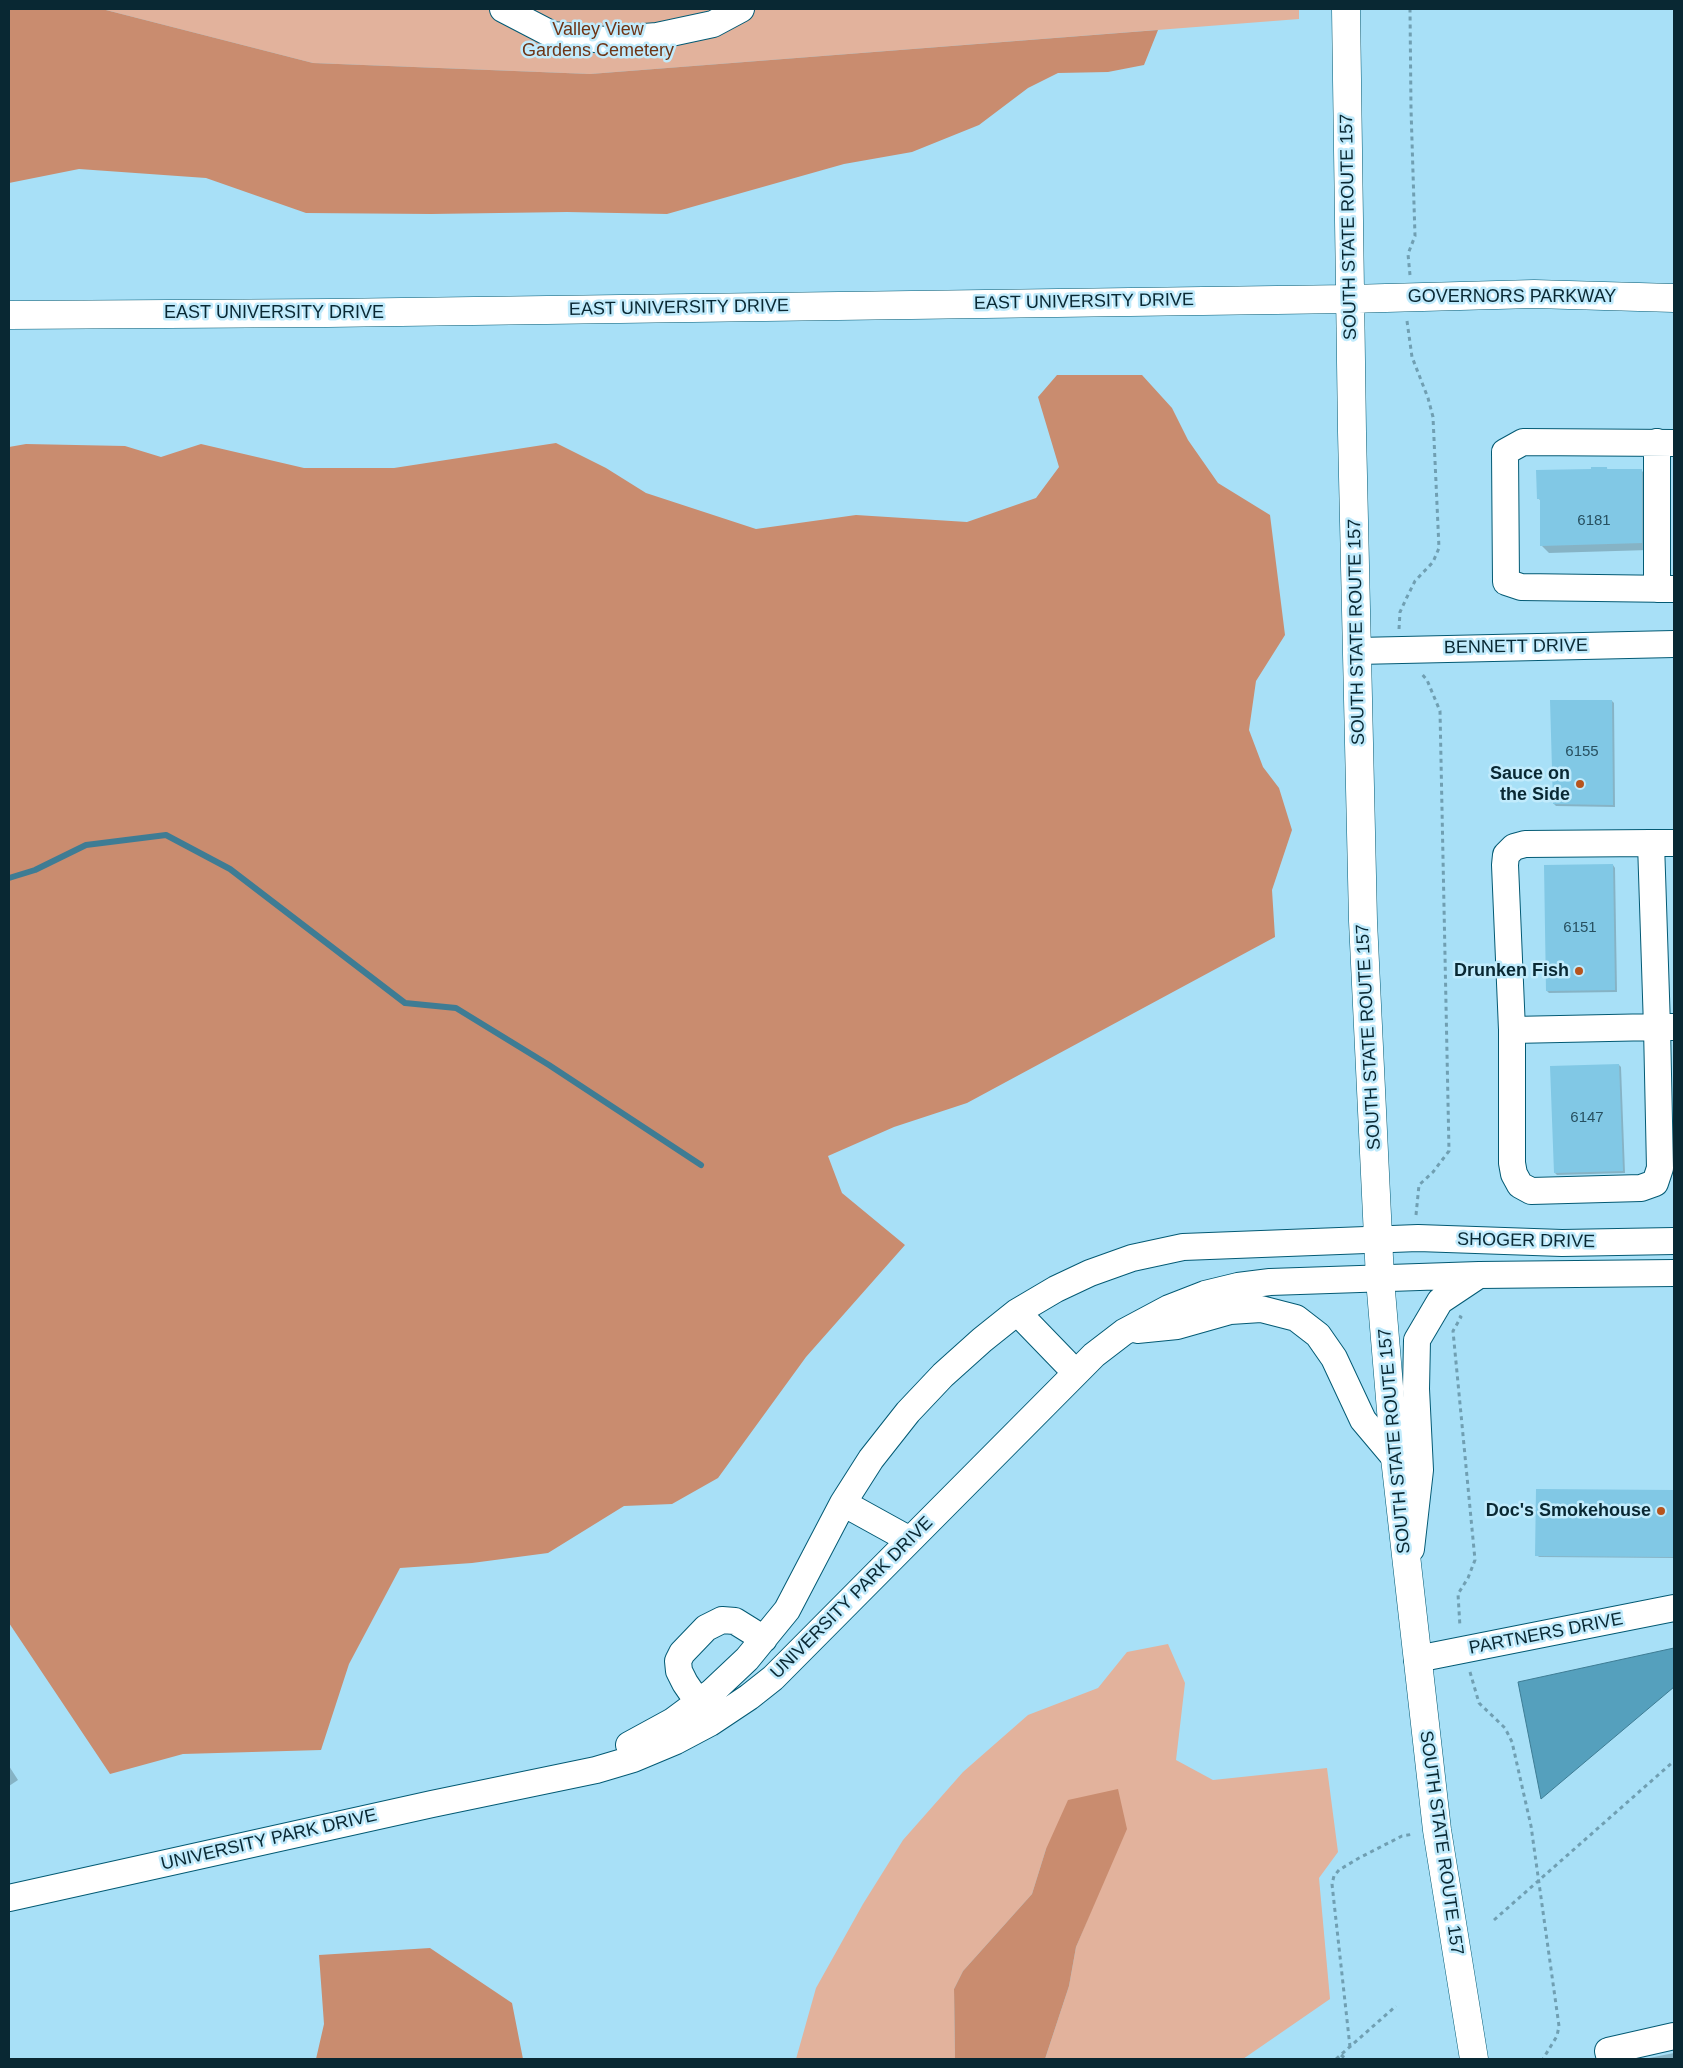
<!DOCTYPE html>
<style>
body{margin:0}
#map{position:relative;width:1683px;height:2068px;overflow:hidden;background:#a8e0f7;font-family:Helvetica,sans-serif}
canvas{display:block}
.frame{position:absolute;inset:0;border:10px solid #092833;pointer-events:none}
</style>
<div id="map">
<canvas width="1683" height="2068"></canvas>
<div class="frame"></div>
</div>
<script>
const ctx = document.querySelector('canvas').getContext('2d');
ctx.lineJoin = 'round';
function fillPath(path, color) { ctx.fillStyle = color; ctx.fill(path, 'evenodd'); }
const toPath = rows => new Path2D(rows.map(r => 'M' + r).join(''));
function trace(path, color, width, dash) { ctx.strokeStyle = color; ctx.lineWidth = width; ctx.lineCap = dash ? 'butt' : 'round'; ctx.setLineDash(dash || []); ctx.stroke(path); }
function drawText(font, color, halo, rows, align = 'center') {
  ctx.font = font + ' Helvetica,sans-serif'; ctx.lineWidth = 5; ctx.setLineDash([]); ctx.textBaseline = 'middle'; ctx.strokeStyle = halo; ctx.fillStyle = color; for (const [text, x, y, turn = 0] of rows) {
    ctx.save(); ctx.translate(x, y); ctx.rotate((+turn || 0) * Math.PI / 180); ctx.textAlign = isNaN(turn) ? turn : align; if (halo) ctx.strokeText(text, 0, 0); ctx.fillText(text, 0, 0); ctx.restore();
  }
}
const green = toPath([
 [102,9,1299,9,1299,19,590,74,313,63],
 [1168,1644,1185,1683,1176,1760,1213,1780,1327,1768,1338,1852,1319,1878,1330,1999,1243,2059,1045,2059,1069,1986,1076,1947,1100,1889,1046,1849,1032,1894,963,1971,954,1989,955,2059,796,2059,816,1988,863,1904,903,1840,963,1772,1028,1715,1098,1688,1127,1652]
]);
const forest = toPath([
 [9,9,102,9,313,63,590,74,1158,30,1144,65,1108,72,1058,73,1028,88,979,125,912,152,844,164,667,214,567,212,431,214,306,213,206,178,79,169,9,183],
 [1057,375,1142,375,1172,408,1188,440,1218,483,1270,515,1285,635,1256,681,1249,730,1263,767,1279,788,1292,830,1272,890,1275,937,967,1103,894,1127,828,1156,842,1193,905,1245,806,1357,718,1478,672,1504,624,1506,548,1553,472,1563,400,1568,349,1664,321,1750,183,1754,110,1774,9,1623,9,447,26,444,125,446,161,457,201,444,304,468,394,468,556,443,606,468,646,493,756,529,856,515,967,522,1036,498,1059,467,1038,397],
 [1118,1789,1127,1829,1076,1947,1069,1986,1045,2059,955,2059,954,1989,963,1971,1032,1894,1046,1849,1068,1800],
 [430,1948,512,2003,523,2059,316,2059,324,2024,319,1955]
]);
const water = toPath([
 [1674,1648,1674,1687,1541,1799,1518,1682,1674,1648]
]);
const shadow = toPath([
 [1606,468,1609,470,1641,470,1649,478,1649,550,1549,553,1541,545,1541,501,1538,498],
 [1612,701,1614,703,1615,807,1556,806,1554,804],
 [1613,865,1615,868,1617,992,1549,993,1547,991],
 [1619,1065,1621,1067,1625,1173,1557,1175,1555,1173],
 [1537,1490,1674,1491,1674,1558,1539,1557,1537,1555],
 [9,1766,18,1780,9,1786],
 [1674,2053,1674,2059,1649,2059,1649,2058]
]);
const stream = toPath([
 [9,878,35,870,86,845,166,835,230,869,405,1003,456,1008,549,1065,701,1165]
]);
const building = toPath([
 [1591,467,1607,467,1607,469,1642,469,1642,543,1540,546,1540,499,1537,499,1536,470,1591,469],
 [1550,700,1612,700,1613,805,1553,804],
 [1613,864,1615,990,1546,991,1544,865],
 [1619,1064,1623,1171,1554,1173,1550,1066],
 [1536,1489,1674,1490,1674,1557,1535,1556]
]);
const path = toPath([
 [1410,275,1408,254,1415,236,1411,109,1410,9],
 [1399,629,1400,612,1407,597,1415,581,1433,562,1439,548,1433,417,1428,398,1412,357,1407,321],
 [1416,1215,1419,1185,1433,1172,1449,1151,1440,711,1427,680,1421,673],
 [1459,1316,1461,1317,1453,1331,1475,1560,1468,1578,1458,1594,1460,1627],
 [1470,1672,1479,1703,1505,1728,1512,1742,1531,1826,1559,2026,1557,2036,1543,2059],
 [1494,1920,1674,1761],
 [1350,2047,1332,1884,1334,1876,1339,1870,1359,1858,1402,1836,1414,1834],
 [1341,2055,1346,2059],
 [1336,2059,1396,2006]
]);
const minor = toPath([
 [503,9,553,35,606,40,657,36,713,24,741,9],
 [1657,442,1657,589],
 [1674,443,1523,442,1505,452,1506,582,1521,587,1674,589],
 [1357,651,1674,644],
 [1674,843,1651,843,1657,1027,1660,1168,1655,1183,1641,1188,1531,1191,1520,1185,1514,1174,1512,1163,1512,1030,1657,1027,1674,1027],
 [1512,1030,1505,865,1506,855,1514,847,1525,844,1651,843],
 [1017,1312,1076,1373],
 [1137,1330,1177,1326,1230,1311,1261,1309,1296,1318,1318,1335,1334,1358,1363,1420,1395,1458],
 [843,1503,910,1540],
 [1411,1549,1420,1470,1416,1389,1417,1340,1440,1301,1479,1275],
 [1417,1659,1674,1608],
 [698,1702,685,1683,679,1671,678,1661,682,1653,706,1628,722,1620,735,1621,764,1639],
 [629,1745,673,1721,712,1692,747,1659,787,1610,843,1503,871,1459,908,1412,943,1375,982,1340,1017,1312,1056,1289,1090,1273,1132,1258,1183,1247,1418,1238,1562,1243,1674,1241],
 [9,1898,432,1804,596,1770,633,1759,676,1741,710,1723,749,1697,773,1678,1094,1355,1124,1332,1169,1308,1205,1294,1238,1286,1270,1282,1479,1275,1674,1273],
 [1610,2059,1608,2051,1674,2036]
]);
const major = toPath([
 [1346,9,1352,432,1363,921,1380,1279,1395,1458,1437,1830,1474,2059],
 [9,315,328,313,1349,299,1534,294,1674,298]
]);
const markers = [
 [1580,784,5,"#b7541d"],
 [1579,971,5,"#b7541d"],
 [1661,1511,5,"#b7541d"]
];
const numberNames = [
 ["6181",1594,521],
 ["6155",1582,752],
 ["6151",1580,928],
 ["6147",1587,1118]
];
const parkNames = [
 ["Valley View",598,30],
 ["Gardens Cemetery",598,51]
];
const streetNames = [
 ["SOUTH STATE ROUTE 157",1349,227,-91],
 ["GOVERNORS PARKWAY",1512,297],
 ["EAST UNIVERSITY DRIVE",1084,302,-1],
 ["EAST UNIVERSITY DRIVE",679,308,-1],
 ["EAST UNIVERSITY DRIVE",274,313],
 ["SOUTH STATE ROUTE 157",1357,632,-91],
 ["BENNETT DRIVE",1516,647,-1],
 ["SOUTH STATE ROUTE 157",1369,1037,-93],
 ["SHOGER DRIVE",1526,1241,1],
 ["SOUTH STATE ROUTE 157",1395,1441,-95],
 ["UNIVERSITY PARK DRIVE",852,1598,-45],
 ["PARTNERS DRIVE",1546,1634,-11],
 ["UNIVERSITY PARK DRIVE",269,1840,-13],
 ["SOUTH STATE ROUTE 157",1441,1843,82]
];
const poiNames = [
 ["Sauce on",1570,774],
 ["the Side",1570,795],
 ["Drunken Fish",1569,971],
 ["Doc's Smokehouse",1651,1511]
];
fillPath(green, '#e2b29c');
fillPath(forest, '#c98c6f');
fillPath(water, '#55a0bd');
trace(water, '#3e7c94', 1);
fillPath(shadow, '#0003');
trace(stream, '#3e7c94', 6);
fillPath(building, '#81c8e5');
trace(minor, '#035a74', 28);
trace(major, '#035a74', 29);
trace(path, '#709fb2', 3, [4, 4]);
trace(minor, '#fff', 26);
trace(major, '#fff', 28);
for (const [x, y, r, color] of markers) { const dot = new Path2D(); dot.arc(x, y, r, 0, 2 * Math.PI); ctx.fillStyle = color; ctx.fill(dot); trace(dot, '#c1ebfc', 2); }
drawText('15px', '#275060', null, numberNames);
drawText('18px', '#6e3415', '#c1ebfc', parkNames);
drawText('18px', '#092833', '#c1ebfc', streetNames);
drawText('bold 18px', '#092833', '#c1ebfc', poiNames, 'right');
</script>
